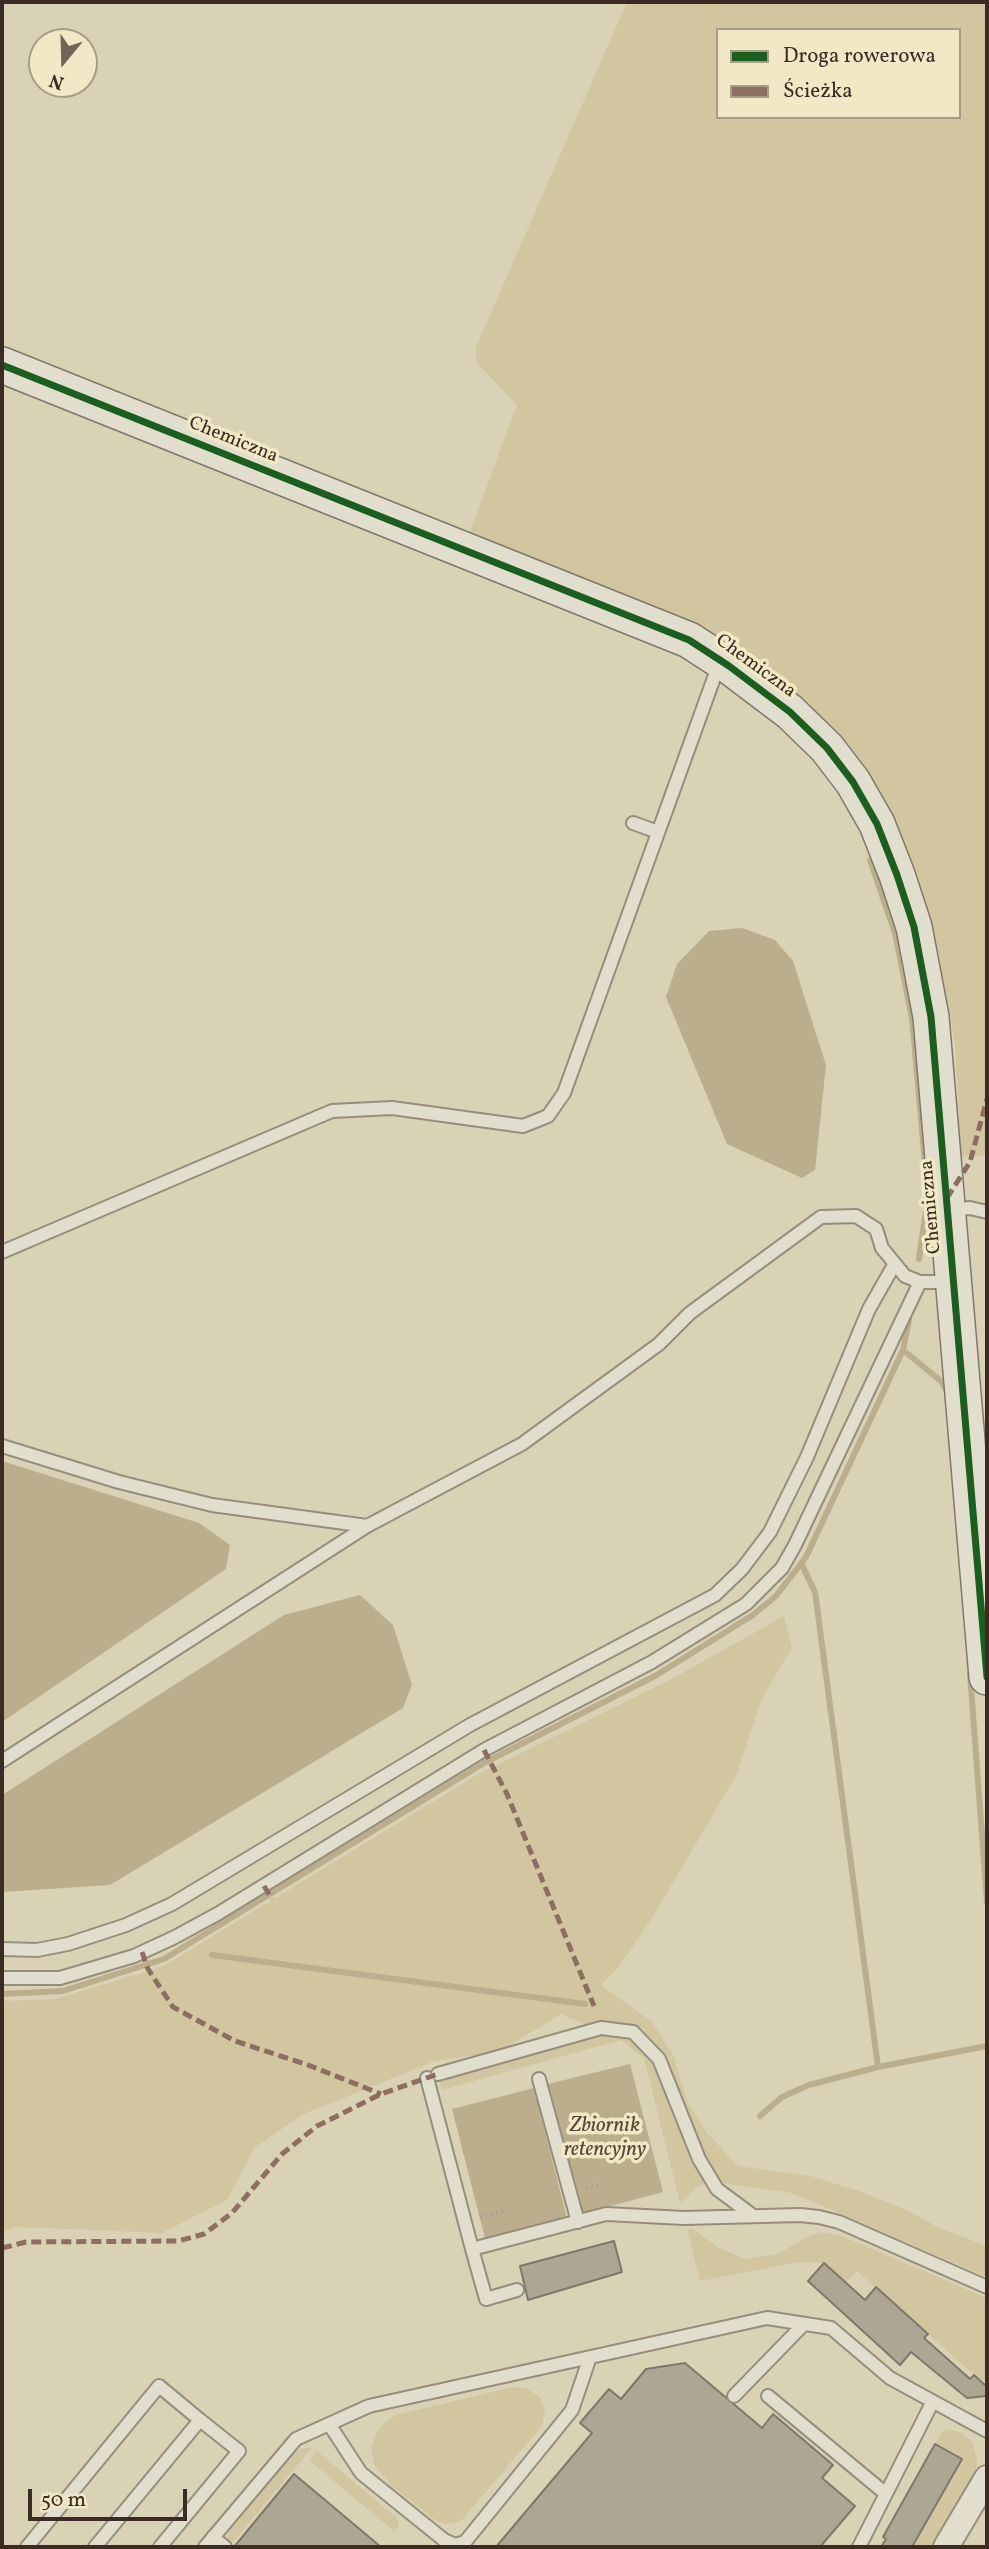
<!DOCTYPE html>
<meta charset="utf-8">
<style>
body{margin:0}
#map{position:relative;width:989px;height:2549px;overflow:hidden;background:#dad2b5;font-family:Vollkorn,serif}
canvas{display:block}
.frame{position:absolute;inset:0;border:4px solid #3c2b24;pointer-events:none}
.legend{position:absolute;left:716px;top:28px;width:245px;height:91px;box-sizing:border-box;background:#f1e8c5;border:2px solid #a99c85;margin:0;padding:9px 12px;list-style:none;font-size:21px;color:#3c2b24}
.legend li{display:flex;align-items:center;gap:14px;height:35px}
.legend b{width:35px;border:2px solid #a99c85}
.north{position:absolute;left:28px;top:28px;width:70px;height:70px;box-sizing:border-box;background:#f1e8c5;border:2px solid #a99c85;border-radius:50%;rotate:199deg;font-size:19px;font-weight:700;line-height:28px;text-align:center;color:#3c2b24}
.north::after{content:'';display:block;margin:auto;width:24px;height:32px;background:#736557;clip-path:polygon(50% 0,100% 100%,50% 72%,0 100%)}
.scale{position:absolute;left:28px;top:2489px;width:159px;height:32px;box-sizing:border-box;border:4px solid #3c2b24;border-top:0;padding-left:9px;font-size:21px;line-height:24px;white-space:nowrap;color:#3c2b24;-webkit-text-stroke:5px #f1e8c5;paint-order:stroke}
</style>
<div id="map">
<canvas width="989" height="2549"></canvas>
<div class="frame"></div>
<ul class="legend">
<li><b style="height:9px;background:#1b5e20"></b>Droga rowerowa</li>
<li><b style="height:9px;background:#8d6e63"></b>Ścieżka</li>
</ul>
<div class="north">N</div>
<div class="scale">50 m</div>
</div>
<script>
const ctx = document.querySelector('canvas').getContext('2d');
ctx.lineJoin = 'round';
function fillPath(path, color) { ctx.fillStyle = color; ctx.fill(path, 'evenodd'); }
const toPath = rows => new Path2D(rows.map(r => 'M' + r).join(''));
function trace(path, color, width, dash) { ctx.strokeStyle = color; ctx.lineWidth = width; ctx.lineCap = dash ? 'butt' : 'round'; ctx.setLineDash(dash || []); ctx.stroke(path); }
function drawText(font, color, halo, rows, align = 'center') {
  ctx.font = font + ' Vollkorn,serif'; ctx.lineWidth = 7; ctx.setLineDash([]); ctx.textBaseline = 'middle'; ctx.strokeStyle = halo; ctx.fillStyle = color; for (const [text, x, y, turn = 0] of rows) {
    ctx.save(); ctx.translate(x, y); ctx.rotate((+turn || 0) * Math.PI / 180); ctx.textAlign = isNaN(turn) ? turn : align; if (halo) ctx.strokeText(text, 0, 0); ctx.fillText(text, 0, 0); ctx.restore();
  }
}
const green = toPath([
 [627,2,987,2,987,1155,961,1157,955,1043,935,936,897,833,810,711,468,537,517,405,476,362,476,347],
 [718,30,959,30,959,117,718,117],
 [784,1616,792,1648,762,1698,736,1776,649,1923,617,1969,601,1985,652,2022,673,2055,687,2101,706,2132,738,2166,811,2176,859,2191,909,2211,939,2228,987,2246,987,2277,792,2193,714,2182,697,2187,680,2203,644,2058,621,2040,442,2090,439,2078,589,2026,561,2014,499,2052,435,2061,304,2114,255,2147,227,2200,162,2233,17,2227,2,2232,2,2001,55,1999,164,1966,480,1773,668,1681],
 [692,2228,719,2248,745,2259,778,2254,807,2237,821,2232,842,2236,987,2298,987,2377,982,2382,857,2271,846,2283,824,2263,799,2262,700,2281,687,2230],
 [513,2387,529,2389,541,2399,545,2410,542,2426,461,2521,447,2524,436,2521,391,2485,375,2466,371,2449,375,2435,385,2422,396,2415],
 [949,2429,964,2434,972,2442,977,2459,976,2474,936,2547,912,2547,962,2459,935,2444,942,2432],
 [303,2448,312,2448,232,2543,228,2537,229,2531,294,2452],
 [317,2451,397,2518,399,2524,395,2532,310,2461]
]);
const water = toPath([
 [742,928,775,940,793,961,826,1065,815,1170,802,1178,727,1144,666,997,677,964,709,931],
 [2,1461,199,1523,230,1545,226,1569,2,1722],
 [360,1595,393,1625,412,1685,403,1708,110,1885,2,1892,2,1795,284,1615],
 [630,2064,663,2192,581,2214,548,2084],
 [534,2088,567,2218,485,2238,452,2109]
]);
const stream = toPath([
 [870,860,895,933,912,1018,928,1197,919,1259],
 [903,1350,942,1382,947,1391],
 [802,1565,815,1592,878,2067],
 [970,1674,987,1902],
 [212,1955,585,2004],
 [2,1994,63,1991,164,1959,484,1763,655,1676,753,1615,776,1596,806,1557,903,1350,909,1320],
 [760,2116,782,2097,809,2085,878,2067,987,2046]
]);
const building = toPath([
 [614,2241,622,2272,528,2300,520,2266,614,2241],
 [824,2263,865,2300,876,2287,928,2334,924,2338,970,2379,974,2375,987,2387,987,2396,967,2398,911,2352,900,2365,808,2281,824,2263],
 [685,2363,762,2428,773,2414,833,2465,822,2478,855,2506,820,2547,496,2547,592,2433,580,2423,609,2389,621,2399,646,2369,685,2363],
 [935,2444,962,2459,912,2547,881,2547,886,2539,883,2537,935,2444],
 [294,2474,381,2547,234,2547,294,2474]
]);
const path = toPath([
 [586,2188,601,2184],
 [480,2217,505,2210]
]);
const lane = toPath([
 [633,823,658,832],
 [948,1210,970,1208,987,1212],
 [2,1252,332,1111,392,1108,523,1126,548,1116,564,1093,719,664],
 [2,1446,119,1482,212,1505,367,1526],
 [2,1761,367,1526,522,1444,659,1344,690,1313,821,1217,856,1216,876,1229,882,1248,905,1276,920,1282,950,1282],
 [2,1949,37,1950,68,1944,126,1925,172,1904,470,1725,715,1595,742,1569,770,1532,807,1457,869,1309,894,1265],
 [2,1978,60,1978,134,1956,175,1937,219,1913,484,1750,652,1662,746,1604,782,1568,795,1545,920,1282],
 [438,2074,601,2028,633,2032,659,2059,699,2159,717,2189,752,2215],
 [427,2078,472,2249],
 [539,2079,578,2222],
 [517,2290,486,2299,472,2249,606,2214,684,2218,800,2215,819,2217,839,2222,987,2287],
 [734,2396,804,2324],
 [768,2396,886,2494],
 [329,2424,361,2473,444,2540,455,2545,465,2542,572,2410,590,2357],
 [213,2537,225,2547],
 [27,2547,159,2386,200,2420],
 [95,2547,200,2420,239,2451,160,2547],
 [205,2547,296,2439,369,2406,767,2318,831,2328,890,2378,987,2431],
 [859,2547,932,2403]
]);
const street = toPath([
 [946,2547,987,2478]
]);
const secondary = toPath([
 [2,365,689,640,729,666,790,712,827,748,853,782,877,824,897,875,914,927,931,1017,987,1677]
]);
const quiet = toPath([
 [947,1198,970,1162,987,1099],
 [484,1750,507,1794,594,2006],
 [264,1886,272,1899],
 [142,1952,148,1969,173,2007,235,2041,308,2065,381,2094],
 [2,2248,26,2242,178,2241,204,2234,232,2213,282,2154,317,2126,381,2094,438,2074]
]);
const cycleway = toPath([
 [2,365,689,640,729,666,790,712,827,748,853,782,877,824,897,875,914,927,931,1017,987,1677]
]);
const streetNames = [
 ["Chemiczna",233,441,22],
 ["Chemiczna",755,667,36],
 ["Chemiczna",932,1207,-95]
];
const waterNames = [
 ["Zbiornik",605,2127],
 ["retencyjny",605,2151]
];
fillPath(green, '#d2c6a1');
fillPath(water, '#bbae8c');
trace(stream, '#bbae8c', 6);
fillPath(building, '#aca693');
trace(building, '#7f786a', 2);
trace(lane, '#958e7d', 16);
trace(street, '#958e7d', 28);
trace(secondary, '#7f786a', 38);
trace(path, '#a6a296', 3.5, [2, 3.5]);
trace(lane, '#e2dece', 12);
trace(street, '#e2dece', 24);
trace(secondary, '#e2dece', 35);
trace(quiet, '#8d6e63', 5, [10, 5]);
trace(cycleway, '#1b5e20', 7);
drawText('19px', '#3c2b24', '#f1e8c5', streetNames);
drawText('italic 21px', '#58483a', '#f1e8c5', waterNames);
</script>
